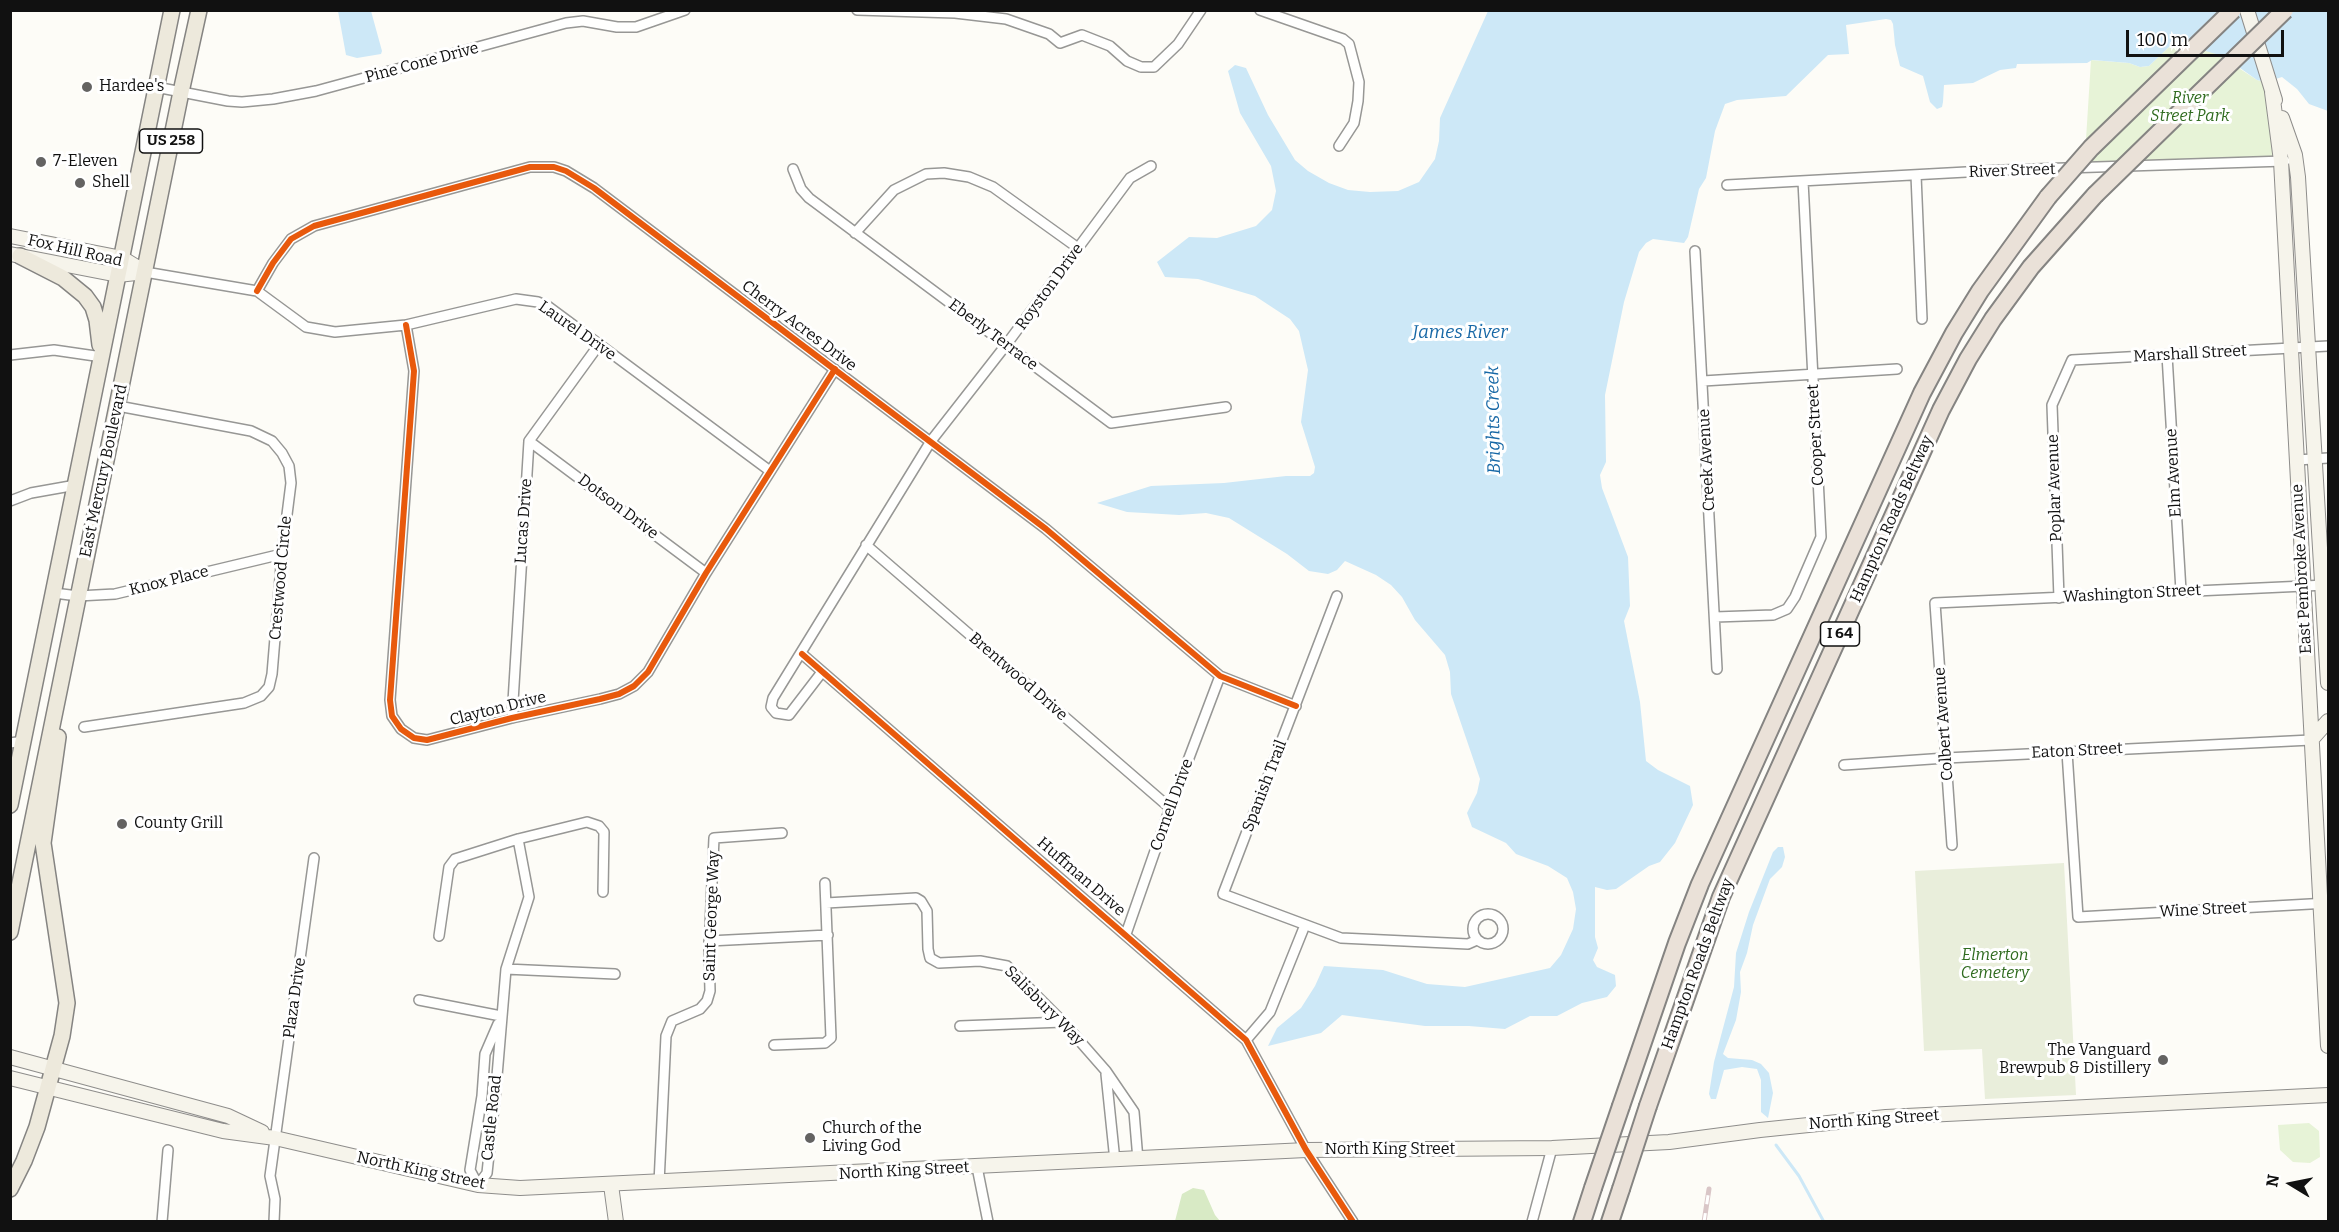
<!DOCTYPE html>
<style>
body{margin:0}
#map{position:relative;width:2339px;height:1232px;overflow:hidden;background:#fdfcf7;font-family:Bitter,serif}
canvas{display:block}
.frame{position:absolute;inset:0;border:12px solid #111;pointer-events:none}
.north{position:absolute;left:2261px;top:1154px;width:60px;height:60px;-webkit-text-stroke:4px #fff;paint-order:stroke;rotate:280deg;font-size:16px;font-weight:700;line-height:24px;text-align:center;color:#111}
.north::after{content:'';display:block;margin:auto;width:21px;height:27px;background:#111;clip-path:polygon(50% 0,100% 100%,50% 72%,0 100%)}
.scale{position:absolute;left:2126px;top:30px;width:158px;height:27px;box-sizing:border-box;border:3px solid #111;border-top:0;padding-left:8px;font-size:18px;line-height:21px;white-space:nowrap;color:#111;-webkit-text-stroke:4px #fff;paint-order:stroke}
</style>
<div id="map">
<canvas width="2339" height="1232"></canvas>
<div class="frame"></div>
<div class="north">N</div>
<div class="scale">100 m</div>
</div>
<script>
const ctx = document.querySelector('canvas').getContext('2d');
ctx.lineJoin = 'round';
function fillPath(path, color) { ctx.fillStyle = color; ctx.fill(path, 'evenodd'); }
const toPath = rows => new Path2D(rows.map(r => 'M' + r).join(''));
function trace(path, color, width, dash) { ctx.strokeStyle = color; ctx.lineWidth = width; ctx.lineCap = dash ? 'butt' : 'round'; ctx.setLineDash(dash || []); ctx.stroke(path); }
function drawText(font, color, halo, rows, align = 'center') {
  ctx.font = font + ' Bitter,serif'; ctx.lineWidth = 6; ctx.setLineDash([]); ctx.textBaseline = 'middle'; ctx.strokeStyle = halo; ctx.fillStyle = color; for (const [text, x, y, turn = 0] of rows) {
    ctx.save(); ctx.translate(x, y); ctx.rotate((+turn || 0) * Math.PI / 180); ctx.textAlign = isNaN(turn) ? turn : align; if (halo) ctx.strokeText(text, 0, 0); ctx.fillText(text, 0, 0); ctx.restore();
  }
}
const green = toPath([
 [2178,43,2214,52,2257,80,2266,82,2282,162,2084,171,2091,60,2129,63,2140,67,2149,66,2170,46],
 [2309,1123,2319,1131,2320,1157,2310,1163,2293,1162,2280,1150,2278,1125]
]);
const forest = toPath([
 [1193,1188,1204,1190,1215,1215,1220,1221,1175,1221,1182,1194]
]);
const cemetery = toPath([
 [2064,863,2076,1095,1985,1099,1982,1049,1924,1051,1915,871]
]);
const water = toPath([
 [338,11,371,11,382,51,381,54,357,58,346,55],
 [1488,11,2328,11,2328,111,2309,104,2297,89,2282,77,2266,82,2257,80,2223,56,2178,43,2170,46,2149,66,2140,67,2129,63,2092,60,2087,63,2017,64,2016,68,2000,70,1973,83,1944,85,1943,102,1942,107,1937,109,1930,102,1923,76,1900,66,1895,45,1893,24,1891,20,1886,19,1846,25,1849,54,1828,55,1786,96,1737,100,1725,104,1715,131,1706,178,1699,189,1688,237,1684,243,1653,239,1646,243,1639,252,1624,302,1605,395,1606,462,1600,475,1602,488,1628,557,1630,606,1624,621,1640,702,1646,761,1658,770,1690,786,1693,805,1675,843,1660,862,1649,866,1616,889,1607,890,1595,887,1595,937,1598,948,1593,960,1597,967,1615,975,1616,986,1607,997,1582,1003,1557,1016,1530,1016,1505,1029,1469,1026,1425,1026,1342,1015,1321,1033,1268,1046,1277,1028,1301,1008,1315,986,1324,966,1383,970,1427,984,1465,987,1550,968,1561,955,1573,929,1576,909,1573,892,1567,878,1548,866,1516,854,1506,843,1472,827,1467,813,1477,793,1480,779,1451,694,1450,672,1445,655,1415,620,1402,597,1391,585,1376,575,1345,561,1337,570,1328,574,1309,571,1287,554,1229,518,1206,513,1179,515,1127,512,1097,503,1151,486,1224,483,1286,476,1310,476,1314,473,1315,467,1301,422,1308,370,1299,331,1290,319,1255,296,1198,279,1165,277,1157,262,1189,237,1217,238,1256,226,1272,210,1276,191,1271,166,1240,113,1228,71,1235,65,1246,68,1268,115,1295,160,1308,171,1329,183,1348,190,1370,192,1398,191,1419,182,1435,159,1439,141,1440,118],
 [1778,847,1783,847,1785,857,1782,867,1770,879,1753,925,1747,953,1740,972,1741,992,1736,1020,1723,1054,1728,1058,1752,1060,1761,1064,1769,1073,1773,1093,1768,1118,1761,1112,1761,1080,1757,1069,1742,1067,1724,1070,1716,1099,1711,1099,1709,1094,1714,1062,1734,987,1736,953,1749,912,1773,852]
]);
const stream = toPath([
 [1776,1145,1799,1176,1824,1222]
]);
const minor = toPath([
 [857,10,955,13,1006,19,1049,34,1060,43,1082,35,1110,46,1127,61,1141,67,1154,67,1178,44,1201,10],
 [1260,10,1343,39,1349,44,1359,82,1358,101,1354,123,1339,146],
 [156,87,228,101,242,102,273,99,316,91,566,23,583,21,617,27,636,27,685,10],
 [793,169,801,189,809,198,1111,423,1226,407],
 [1916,175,1922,319],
 [1727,185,2003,170,2285,161],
 [855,233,894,190,926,174,944,173,969,177,993,187,1078,248],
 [1695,251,1717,669],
 [145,272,257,291,306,327,335,332,406,325,516,299,538,302,549,307,770,471],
 [257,291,273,263,291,239,314,226,530,167,554,167,566,171,594,188,1046,529,1220,676,1296,706],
 [406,325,414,371,390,700,392,716,401,729,414,738,427,740,512,718,600,699,619,694,634,686,648,672,706,573,835,369],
 [10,355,54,350,102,357],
 [2167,355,2181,591],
 [1703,381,1897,369],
 [529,441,706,573],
 [2297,460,2328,458],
 [10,501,31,493,76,485],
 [866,545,1170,808],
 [54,593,78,596,115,594,282,554],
 [1337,596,1223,894,1341,938,1468,944,1477,940],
 [2059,598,2052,405,2072,360,2328,346],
 [1715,617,1773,615,1787,609,1795,597,1821,537,1803,181],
 [802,654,1246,1040,1306,1150,1353,1222],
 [822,672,789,715,776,713,771,707,773,698,931,441,1006,345,1130,178,1151,166],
 [512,718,529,441,598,346],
 [84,727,244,703,261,696,269,687,272,674,282,554,291,483,289,466,282,453,272,441,251,431,118,406],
 [10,743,24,741],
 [2067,752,2078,917,2328,903],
 [1844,765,1946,758,2311,740],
 [1952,845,1935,603,2326,585],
 [826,903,916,898,921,901,927,911,928,949,930,958,939,963,980,961,1007,966,1063,1022,1106,1071,1134,1112,1138,1160],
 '1473 929a15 15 0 1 1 30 0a15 15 0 1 1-30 0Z',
 [1126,934,1170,808,1220,676],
 [439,936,449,867,455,859,518,839,587,822,599,826,604,832,603,892],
 [709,941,828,935],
 [506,969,615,974],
 [419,1000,501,1016],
 [960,1026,1063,1022],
 [1246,1040,1270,1012,1305,925],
 [774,1045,825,1043,831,1038,825,883],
 [1106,1074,1115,1161],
 [977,1167,988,1222],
 [659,1183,666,1036,672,1021,700,1009,707,1001,710,991,709,949,714,838,782,833],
 [478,1185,487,1173,496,1088,506,969,529,897,518,839],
 [478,1185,470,1170,482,1096,485,1054,498,1024],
 [162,1222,168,1150],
 [274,1222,275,1199,270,1176,314,858],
 [1532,1222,1552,1148]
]);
const secondary = toPath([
 [2247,10,2275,100],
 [2272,92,2281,161,2328,1046],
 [2282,118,2295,155,2298,177,2328,683],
 [10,236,122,258,145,272],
 [10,254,118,275,145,272],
 [2311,740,2328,721],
 [10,1057,228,1116,262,1132],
 [10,1078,223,1131,275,1138,478,1185,520,1188,1306,1150,1552,1148,1669,1142,1760,1130,1886,1117,2328,1095],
 [611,1185,616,1222]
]);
const primary = toPath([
 [20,256,63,278,85,296,93,307,97,320,100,345],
 [10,805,172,10],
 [10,932,181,92,199,10],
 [10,1189,24,1161,37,1127,62,1036,67,1003,43,843,58,737]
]);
const motorway = toPath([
 [1621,1106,1677,943,1700,884,1922,393,1954,333,1980,291,2048,197],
 [1648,1106,1721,897,1941,410,1968,359,1993,319,2031,267,2095,195],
 [1582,1222,1593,1188],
 [1610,1222,1621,1189]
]);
const rail = toPath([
 [1704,1222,1709,1189]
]);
const motorwayBridge = toPath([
 [2095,195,2285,10],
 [2048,197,2091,148,2233,10],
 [1593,1188,1621,1106],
 [1621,1189,1648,1106]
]);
const cycleway = toPath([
 [257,291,273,263,291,239,314,226,530,167,554,167,566,171,594,188,1046,529,1220,676,1296,706],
 [406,325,414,371,390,700,392,716,401,729,414,738,427,740,512,718,600,699,619,694,634,686,648,672,706,573,835,369],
 [802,654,1246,1040,1306,1150,1353,1222]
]);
const markers = [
 [87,87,6,"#646362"],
 [41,162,6,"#646362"],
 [80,183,6,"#646362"],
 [122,824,6,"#646362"],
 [2163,1060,6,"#646362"],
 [810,1138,6,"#646362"]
];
const shields = [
 [171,141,63],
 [1840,634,39]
];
const shieldNames = [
 ["US 258",171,141],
 ["I 64",1840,634]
];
const streetNames = [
 ["Pine Cone Drive",422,63,-15],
 ["River Street",2012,171,-2],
 ["Fox Hill Road",75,251,13],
 ["Royston Drive",1050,287,-54],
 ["Cherry Acres Drive",799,326,37],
 ["Laurel Drive",577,331,35],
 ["Eberly Terrace",993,335,37],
 ["Marshall Street",2190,354,-3],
 ["Cooper Street",1816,435,-93],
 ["Creek Avenue",1707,460,-93],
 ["East Mercury Boulevard",104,471,-78],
 ["Elm Avenue",2174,473,-93],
 ["Poplar Avenue",2055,488,-92],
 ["Dotson Drive",618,507,37],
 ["Hampton Roads Beltway",1892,519,-66],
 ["Lucas Drive",524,521,-86],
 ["East Pembroke Avenue",2302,569,-93],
 ["Crestwood Circle",281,578,-85],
 ["Knox Place",169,581,-14],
 ["Washington Street",2132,594,-3],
 ["Brentwood Drive",1018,677,41],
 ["Clayton Drive",498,709,-14],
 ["Colbert Avenue",1944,724,-94],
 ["Eaton Street",2077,751,-3],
 ["Spanish Trail",1265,786,-69],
 ["Cornell Drive",1172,805,-70],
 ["Huffman Drive",1081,877,41],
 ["Wine Street",2203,910,-3],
 ["Saint George Way",712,916,-88],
 ["Hampton Roads Beltway",1698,964,-70],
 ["Plaza Drive",295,998,-82],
 ["Salisbury Way",1044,1006,45],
 ["Castle Road",492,1118,-84],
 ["North King Street",1874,1120,-4],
 ["North King Street",1390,1150],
 ["North King Street",421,1171,12],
 ["North King Street",904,1171,-3]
];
const poiNames = [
 ["Hardee's",99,87],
 ["7-Eleven",53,162],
 ["Shell",92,183],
 ["County Grill",134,824],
 ["The Vanguard",2151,1051,"right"],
 ["Brewpub & Distillery",2151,1069,"right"],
 ["Church of the",822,1129],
 ["Living God",822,1147]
];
const parkNames = [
 ["River",2190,99],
 ["Street Park",2190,117],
 ["Elmerton",1995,956],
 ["Cemetery",1995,974]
];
const waterNames = [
 ["James River",1460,333],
 ["Brights Creek",1494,420,-91]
];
fillPath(green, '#e7f3d7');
fillPath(forest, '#d8eac5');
fillPath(cemetery, '#e9eedb');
fillPath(water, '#cde8f7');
trace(stream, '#cde8f7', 3);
trace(minor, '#979795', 12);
trace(secondary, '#8e8d8b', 16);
trace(primary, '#858482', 18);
trace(motorway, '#858482', 20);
trace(minor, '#fffffe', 9);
trace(secondary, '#f6f4eb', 14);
trace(primary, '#ede9dc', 15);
trace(motorway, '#eae1d8', 16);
trace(rail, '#d9c6c7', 5);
trace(rail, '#fff', 3, [9]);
trace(motorwayBridge, '#858482', 20, []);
trace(motorwayBridge, '#eae1d8', 16);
trace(cycleway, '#e8590c', 6);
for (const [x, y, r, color] of markers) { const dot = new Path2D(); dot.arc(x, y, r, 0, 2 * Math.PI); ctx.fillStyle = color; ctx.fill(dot); trace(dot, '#fff', 2); }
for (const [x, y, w] of shields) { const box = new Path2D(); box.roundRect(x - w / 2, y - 12, w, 24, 4.5); ctx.fillStyle = '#fff'; ctx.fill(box); trace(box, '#111', 1.5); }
drawText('bold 15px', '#111', null, shieldNames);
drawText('16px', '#111', '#fff', streetNames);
drawText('16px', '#111', '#fff', poiNames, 'left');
drawText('italic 16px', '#2f6b1f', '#fff', parkNames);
drawText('italic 18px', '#1768a6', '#fff', waterNames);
</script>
